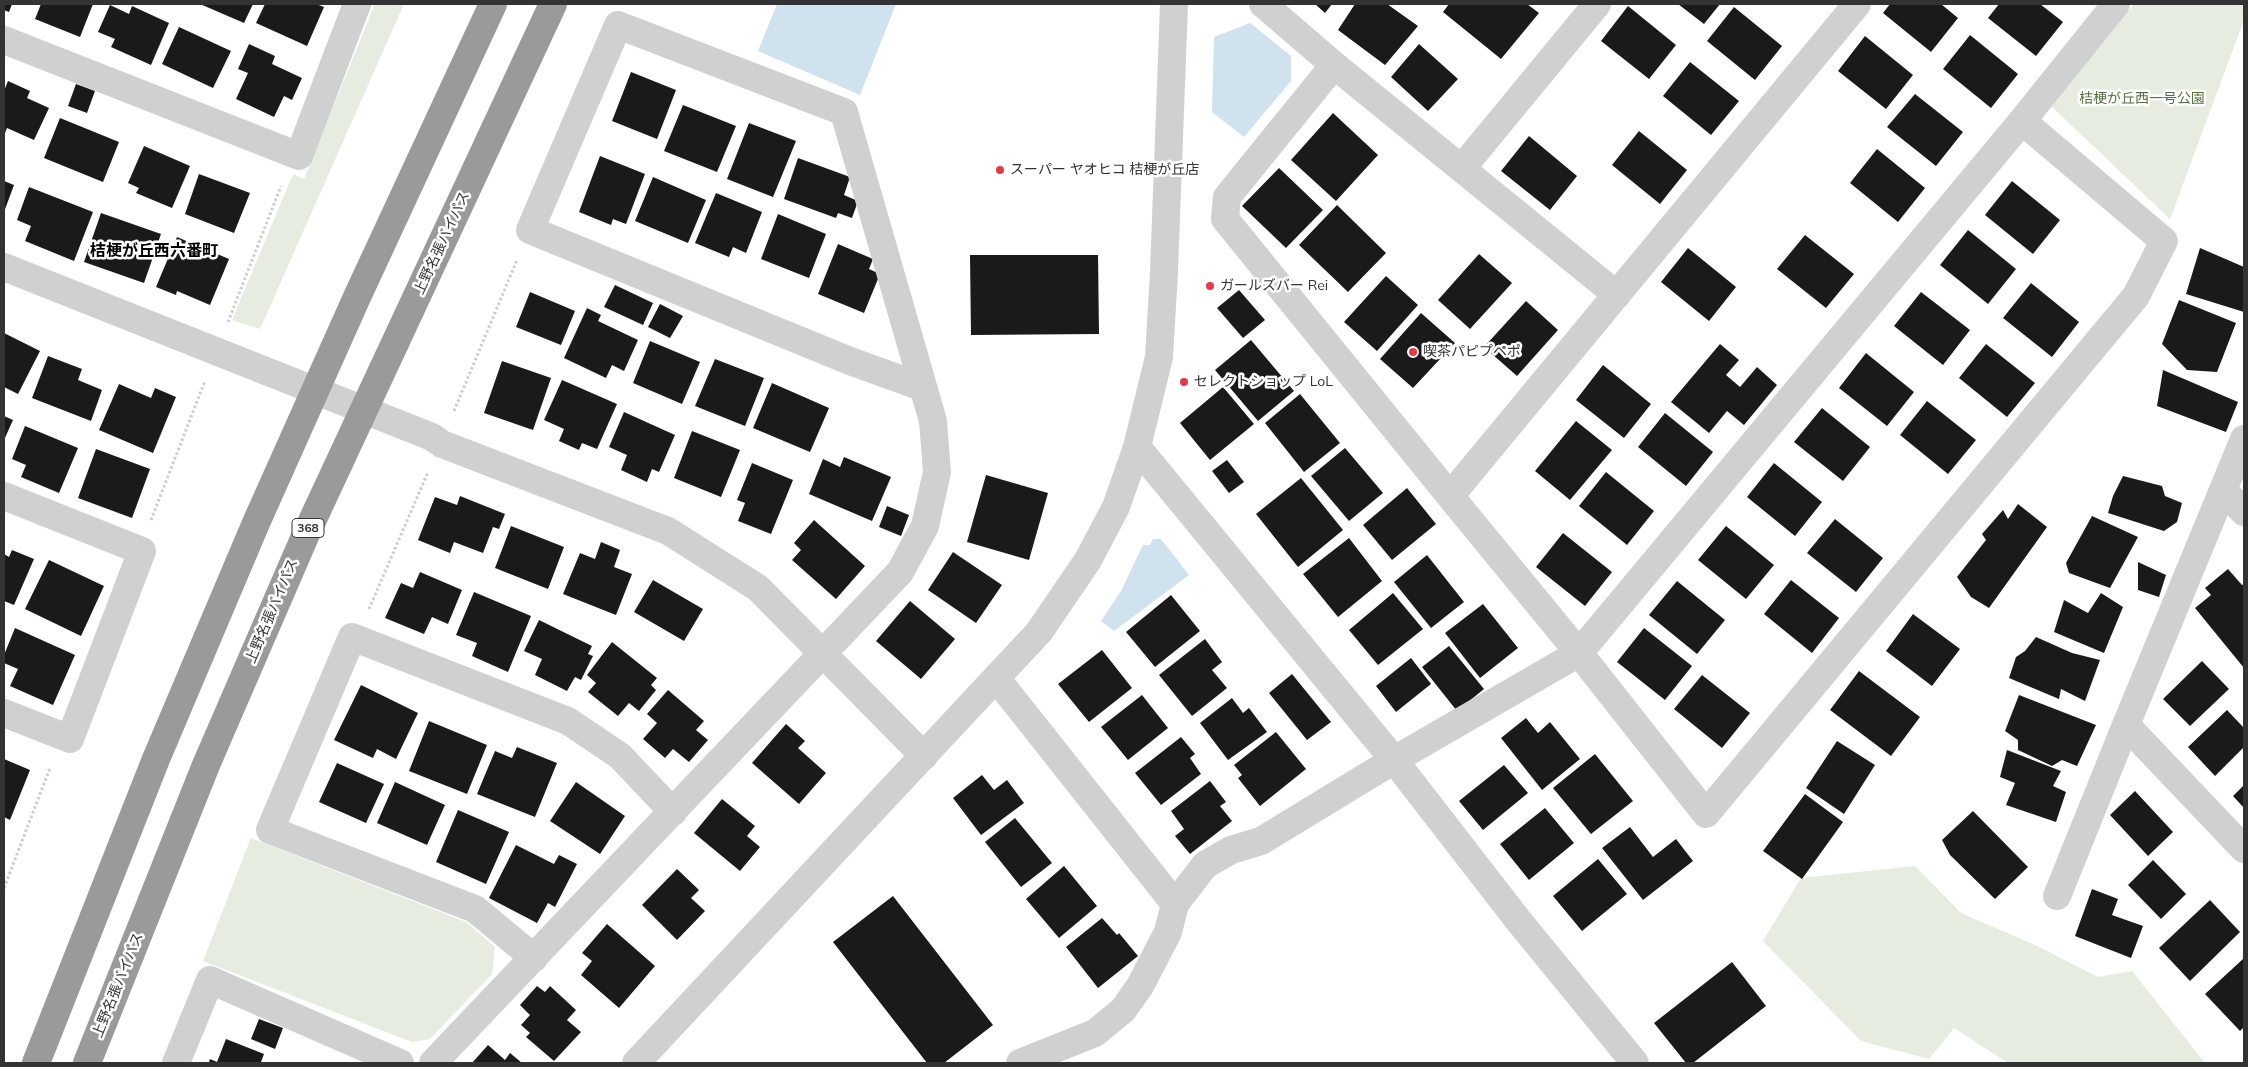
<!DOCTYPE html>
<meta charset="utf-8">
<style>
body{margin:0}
#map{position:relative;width:2248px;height:1067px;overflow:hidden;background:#fff;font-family:Mulish,sans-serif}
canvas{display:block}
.frame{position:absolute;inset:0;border:5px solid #333;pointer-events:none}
</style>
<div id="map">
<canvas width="2248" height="1067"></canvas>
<div class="frame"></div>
</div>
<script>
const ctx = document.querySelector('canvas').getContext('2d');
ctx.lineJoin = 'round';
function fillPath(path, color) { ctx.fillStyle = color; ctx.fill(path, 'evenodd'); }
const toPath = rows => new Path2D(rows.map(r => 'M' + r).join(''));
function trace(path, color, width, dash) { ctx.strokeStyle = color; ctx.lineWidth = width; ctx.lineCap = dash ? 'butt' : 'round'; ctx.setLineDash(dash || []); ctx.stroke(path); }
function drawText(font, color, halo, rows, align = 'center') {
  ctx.font = font + ' Mulish,"Noto Sans JP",sans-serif'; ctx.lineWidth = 5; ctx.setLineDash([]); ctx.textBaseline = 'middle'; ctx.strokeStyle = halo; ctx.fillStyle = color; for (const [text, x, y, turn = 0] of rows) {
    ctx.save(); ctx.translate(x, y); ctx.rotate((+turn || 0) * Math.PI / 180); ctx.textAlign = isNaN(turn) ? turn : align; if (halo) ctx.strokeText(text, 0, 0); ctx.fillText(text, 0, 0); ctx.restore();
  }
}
const green = toPath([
 [375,4,404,4,260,329,232,320,293,174,304,179],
 [2134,4,2244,4,2244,20,2170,219,2050,105],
 [251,838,466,922,495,947,492,974,430,1039,412,1042,203,961],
 [1915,866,1961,913,2035,945,2098,977,2132,971,2205,1063,2008,1063,1954,1028,1929,1059,1861,1041,1763,941,1801,878]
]);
const water = toPath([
 [777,4,896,4,860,95,758,51],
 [1250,23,1291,56,1291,81,1244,137,1212,112,1214,37],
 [1153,539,1161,539,1189,575,1114,631,1101,621,1121,591,1143,545,1150,545]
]);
const building = toPath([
 [4,4,12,4,9,12,4,10],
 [41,4,93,4,80,37,35,19],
 [200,4,253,4,244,23],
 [265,4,316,4,324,7,307,46,256,23],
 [1315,4,1332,4,1325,13],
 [1355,4,1387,4,1418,26,1385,65,1338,30],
 [1449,4,1527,4,1539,13,1501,59,1443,12],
 [1678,4,1720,4,1704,24],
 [1890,4,1941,4,1958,18,1931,52,1883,13],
 [1999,4,2040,4,2063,22,2036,56,1988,18],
 [110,5,129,14,132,6,169,23,151,65,111,47,115,39,98,32],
 [1628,6,1676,45,1649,79,1601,41],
 [1734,7,1782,46,1755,80,1707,41],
 [179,27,231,51,213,88,162,64],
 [1970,35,2018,74,1991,108,1943,69],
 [1865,36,1913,75,1886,109,1838,71],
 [249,44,275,56,272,64,302,78,292,100,284,96,274,117,236,99,248,73,238,69],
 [1419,44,1458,79,1428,111,1391,77],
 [1690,62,1739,101,1711,135,1663,96],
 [631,72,676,90,657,139,612,121],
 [8,81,30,91,27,98,49,108,34,140,7,128,5,133,4,132,4,91],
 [76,84,95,91,87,113,68,106],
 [1915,94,1963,132,1936,166,1887,127],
 [683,105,736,126,717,172,664,151],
 [1333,113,1378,155,1336,201,1291,160],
 [60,118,119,142,103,182,44,158],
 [749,123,796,141,773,197,727,179],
 [1639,131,1687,170,1660,204,1612,165],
 [1529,136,1577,176,1550,210,1501,171],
 [144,146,190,166,172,208,136,193,139,188,128,183],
 [1877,149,1925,188,1898,222,1850,183],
 [600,156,645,174,626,224,613,219,611,225,579,212],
 [798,158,850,177,844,195,858,201,852,218,838,213,836,218,784,199],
 [1279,168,1323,210,1286,248,1242,206],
 [199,174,250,193,234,233,185,214],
 [653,177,706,200,688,243,635,221],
 [4,181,14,185,4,212],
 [2012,181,2060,220,2033,254,1985,215],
 [29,187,93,212,74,261,25,241,31,226,17,220],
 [716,193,762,212,746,253,733,247,729,257,695,243],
 [1337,205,1386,253,1348,292,1299,245],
 [101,213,161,234,144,283,84,262],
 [778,214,826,234,809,278,761,259],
 [1968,230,2016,269,1988,304,1940,265],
 [1805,235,1854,274,1826,308,1777,269],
 [177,237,229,259,210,305,177,291,176,295,156,287],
 [838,244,873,259,869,269,880,274,864,313,818,294],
 [1688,248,1736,287,1709,321,1661,282],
 [2200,248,2244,267,2244,312,2186,294],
 [1479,254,1512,283,1470,329,1438,300],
 [970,255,1098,255,1099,334,971,335],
 [1386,276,1418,305,1377,351,1344,322],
 [2031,283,2079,322,2052,357,2003,318],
 [615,285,653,303,643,325,604,307],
 [1239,290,1265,320,1243,338,1217,308],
 [530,292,575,311,561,345,516,327],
 [1921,292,1970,330,1943,365,1894,326],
 [2179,300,2236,323,2217,372,2187,370,2162,344],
 [1526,301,1558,330,1517,376,1484,347],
 [660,304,683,316,670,338,648,327],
 [587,308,601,315,598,321,638,340,624,371,612,365,606,378,564,358],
 [1421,313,1455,343,1413,388,1380,359],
 [4,333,40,351,18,394,4,387],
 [1251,340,1294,391,1258,421,1215,370],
 [650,341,700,362,682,404,633,383],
 [1720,344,1739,360,1726,375,1740,387,1757,367,1777,385,1744,425,1727,411,1709,433,1671,402],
 [1986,344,2035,383,2007,417,1959,378],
 [1866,353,1914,392,1887,426,1839,388],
 [48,356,82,369,78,380,102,390,91,421,32,398],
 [715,359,764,378,745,426,695,406],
 [502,361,551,378,533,430,484,413],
 [1603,365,1651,404,1624,438,1576,400],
 [2163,370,2238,402,2226,432,2157,406],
 [562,380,617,404,597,449,582,443,579,450,559,441,564,429,544,420],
 [772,383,829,408,810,452,753,428],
 [119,384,151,398,155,388,176,397,153,453,99,430],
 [1223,387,1254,424,1210,460,1180,423],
 [1300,394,1340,443,1304,472,1265,423],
 [1927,401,1976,440,1948,474,1900,435],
 [1822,408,1870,447,1843,481,1794,442],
 [624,412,675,435,659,472,652,469,647,482,621,470,627,455,609,447],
 [1665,413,1713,452,1686,486,1638,447],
 [4,416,13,420,4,440],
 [1576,421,1612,450,1570,500,1535,471],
 [25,426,78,448,59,493,21,477,26,465,12,459],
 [692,431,740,450,721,497,674,478],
 [1345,448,1383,493,1349,521,1311,476],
 [96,449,150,469,132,518,78,498],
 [844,457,891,477,872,521,809,494,823,459,840,467],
 [1227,460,1244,482,1229,493,1212,471],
 [752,463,793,480,771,534,738,521,745,503,737,500],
 [1774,463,1822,502,1795,536,1747,497],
 [1606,472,1654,511,1627,545,1579,506],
 [986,475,1048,493,1029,560,967,542],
 [2123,476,2162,486,2165,496,2182,503,2177,522,2164,531,2108,513,2113,496],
 [1301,478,1343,530,1298,567,1256,514],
 [1407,488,1436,524,1392,560,1363,525],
 [460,496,505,514,499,529,493,527,483,553,454,542,450,553,418,540,435,497,457,505],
 [2018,504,2047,527,1989,608,1971,597,1957,577,1986,540,1982,534,2003,510,2008,519],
 [887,506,909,515,901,536,879,527],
 [2092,516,2138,537,2110,588,2069,573,2066,563],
 [1835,519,1883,558,1856,592,1807,553],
 [814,520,865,566,836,599,792,560,801,550,794,543],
 [511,526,564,547,548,589,495,568],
 [1726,526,1774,565,1746,599,1698,560],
 [1563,533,1612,572,1585,606,1536,567],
 [1349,538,1382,581,1338,617,1303,574],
 [601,542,620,550,614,567,632,574,616,615,563,594,580,553,595,559],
 [12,550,34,559,14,605,4,601,4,554,9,557],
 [953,552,1002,585,976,623,928,590],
 [1427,555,1464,602,1431,628,1394,582],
 [49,560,104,586,81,636,25,609],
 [2138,562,2166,575,2159,597,2138,590],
 [2228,569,2242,585,2244,584,2244,668,2195,608,2211,595,2205,588],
 [420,572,462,590,448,624,432,617,424,634,385,618,401,583,413,588],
 [653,580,703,609,684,641,634,612],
 [1791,580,1839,618,1812,653,1764,614],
 [1677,581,1725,620,1697,654,1649,615],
 [474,592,531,616,508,672,472,656,477,643,456,635],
 [1393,593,1423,629,1378,665,1349,630],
 [2101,593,2123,607,2104,653,2054,632,2064,600,2088,613],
 [1171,595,1200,631,1155,667,1126,632],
 [910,601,955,639,921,679,876,641],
 [1483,604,1518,648,1480,678,1445,633],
 [1913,614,1960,649,1932,686,1886,651],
 [539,620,592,646,588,654,593,656,581,680,575,677,567,691,535,675,542,659,524,651],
 [15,628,75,655,53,705,10,686,18,669,4,663,4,655],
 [1644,628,1692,666,1665,700,1617,662],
 [2036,637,2072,653,2100,660,2085,701,2061,689,2059,699,2009,678,2016,657,2025,651],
 [1205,639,1222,662,1212,670,1227,688,1192,716,1159,675],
 [612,642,657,678,651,685,656,690,639,711,629,703,618,716,588,692,596,683,587,675],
 [1449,646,1484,689,1457,711,1422,667],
 [1102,650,1132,688,1089,722,1058,684],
 [1411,658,1431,684,1396,712,1376,686],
 [2202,661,2229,689,2190,726,2163,699],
 [1859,671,1920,717,1891,756,1830,710],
 [1292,674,1331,722,1307,740,1269,693],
 [1702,675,1750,713,1722,748,1674,709],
 [361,685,418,713,396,759,377,749,373,758,334,740],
 [668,690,704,721,696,730,708,740,689,762,673,749,665,758,643,739,657,723,647,714],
 [1142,695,1168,728,1128,760,1101,727],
 [2019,695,2096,725,2077,766,2062,760,2052,766,2018,750,2018,740,2005,731],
 [1232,698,1243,713,1249,708,1267,732,1228,760,1200,723],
 [2227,710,2244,728,2244,747,2215,776,2188,747],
 [1526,718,1538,733,1550,722,1580,759,1542,790,1501,738],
 [429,721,487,745,467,794,409,771],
 [786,724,805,741,798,748,826,773,799,804,752,763],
 [1276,732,1306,769,1260,806,1238,778,1242,775,1234,765],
 [1181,737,1195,754,1190,758,1201,774,1161,805,1135,773],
 [1837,741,1875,765,1844,814,1806,788],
 [517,747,557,763,535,817,477,794,495,751,512,758],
 [2007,750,2061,771,2053,786,2066,792,2056,822,2006,805,2015,783,2000,777],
 [1595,754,1633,801,1591,834,1553,788],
 [4,759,30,770,10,820,4,817],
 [337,763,384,784,366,823,319,802],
 [1504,765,1528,793,1483,830,1459,801],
 [982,775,994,790,1007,780,1024,803,981,835,953,798],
 [1210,781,1226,802,1220,806,1232,821,1190,854,1175,836,1184,829,1171,811],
 [395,782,445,805,427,845,377,823],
 [576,782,625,816,600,854,550,821],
 [2244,785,2244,808,2233,796],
 [2135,791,2173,832,2148,856,2110,815],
 [1805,794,1843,822,1802,879,1763,851],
 [722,799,755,826,747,836,760,847,740,871,694,833],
 [1545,808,1574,843,1529,880,1500,844],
 [458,810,509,832,486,884,436,862],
 [1973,811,2028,867,1995,899,1950,855,1942,840],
 [1015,818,1052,863,1021,887,985,842],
 [1630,827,1653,857,1676,839,1693,861,1643,900,1602,848],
 [516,845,554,864,559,855,577,864,555,907,548,903,537,923,489,898],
 [1598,859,1627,894,1582,931,1553,896],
 [2153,860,2186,894,2161,919,2128,885],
 [1064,866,1097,906,1059,938,1026,899],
 [677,869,699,890,691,898,705,911,677,940,642,905],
 [2092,889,2118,899,2112,915,2143,926,2131,958,2075,936],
 [893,896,993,1025,944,1063,927,1063,833,942],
 [2210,900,2240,932,2190,981,2159,948],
 [1102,918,1117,935,1119,933,1138,956,1098,988,1066,947],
 [607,924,655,966,619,1008,581,975,592,961,582,953],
 [2243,959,2244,961,2244,1027,2240,1031,2205,994],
 [1732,962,1766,1006,1693,1063,1686,1063,1654,1023],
 [537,986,545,992,550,986,576,1010,567,1020,581,1032,554,1061,526,1037,530,1033,521,1025,530,1015,520,1005],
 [259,1019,283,1028,275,1049,251,1039],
 [226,1039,264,1054,261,1062,264,1063,209,1063,210,1059,217,1062],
 [488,1045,505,1060,510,1053,522,1063,472,1063]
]);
const path = toPath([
 [228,322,281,186],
 [454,411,517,260],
 [151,520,205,381],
 [369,609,428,472],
 [4,888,50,768]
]);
const minor = toPath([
 [1263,4,1334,65,1227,197,1225,219,1450,496],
 [1857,4,1450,496,1579,653,1706,814,2136,296,2164,241,2022,121],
 [4,40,299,156,357,4],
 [1334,65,1617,295],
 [1462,168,1597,4],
 [4,267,432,437,442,444,668,531,758,588,924,756],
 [2244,439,2126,725,2244,849],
 [1137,447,1394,760,1518,920,1635,1063],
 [2223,490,2244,512],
 [4,496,142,551,70,739,4,713],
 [996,678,1175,904],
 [2057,896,2126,725],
 [534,958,475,909,270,830,352,637,568,721,620,756,673,812],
 [176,1063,210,980,400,1063],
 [433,1063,900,572,925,526,937,472,933,421,844,112,618,25,530,230,850,361,922,387],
 [636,1063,1039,632,1088,560,1116,507,1137,447,1159,357,1164,272,1174,4],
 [1020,1063,1095,1033,1123,1010,1140,986,1168,932,1175,904,1205,865,1231,850,1261,841,1394,760,1579,653,2022,121,2116,4]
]);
const highway = toPath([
 [36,1063,156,759,256,523,357,297,493,4],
 [87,1063,206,765,306,534,553,4]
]);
const markers = [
 [1000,170,5,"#e63946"],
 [1210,286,5,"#e63946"],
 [1413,352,5,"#e63946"],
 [1184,382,5,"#e63946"]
];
const shields = [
 [308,528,32]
];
const shieldNames = [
 ["368",308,528]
];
const parkNames = [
 ["桔梗が丘西一号公園",2142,99]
];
const poiNames = [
 ["スーパー ヤオヒコ 桔梗が丘店",1010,170],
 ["ガールズバー Rei",1220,286],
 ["喫茶パピプペポ",1423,352],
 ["セレクトショップ LoL",1194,382]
];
const streetNames = [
 ["上野名張バイパス",442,243,-65],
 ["上野名張バイパス",272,611,-67],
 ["上野名張バイパス",118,985,-68]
];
const quarterNames = [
 ["桔梗が丘西六番町",154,251]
];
fillPath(green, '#e6ecdf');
fillPath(water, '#cfe2ee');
fillPath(building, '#1a1a1a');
trace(path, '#cdcdcd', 3, [2.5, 2.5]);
trace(minor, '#d0d0d0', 28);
trace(highway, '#9a9a9a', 28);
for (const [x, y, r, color] of markers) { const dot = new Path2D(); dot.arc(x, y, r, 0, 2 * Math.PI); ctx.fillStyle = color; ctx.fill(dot); trace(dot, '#fff', 2); }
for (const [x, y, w] of shields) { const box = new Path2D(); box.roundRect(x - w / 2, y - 9.5, w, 19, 4); ctx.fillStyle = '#fff'; ctx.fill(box); trace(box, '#333', 1); }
drawText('bold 12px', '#333', null, shieldNames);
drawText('14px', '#56703f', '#fff', parkNames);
drawText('14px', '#333', '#fff', poiNames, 'left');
drawText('14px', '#333', '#fff', streetNames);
drawText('bold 16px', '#000', '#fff', quarterNames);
</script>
